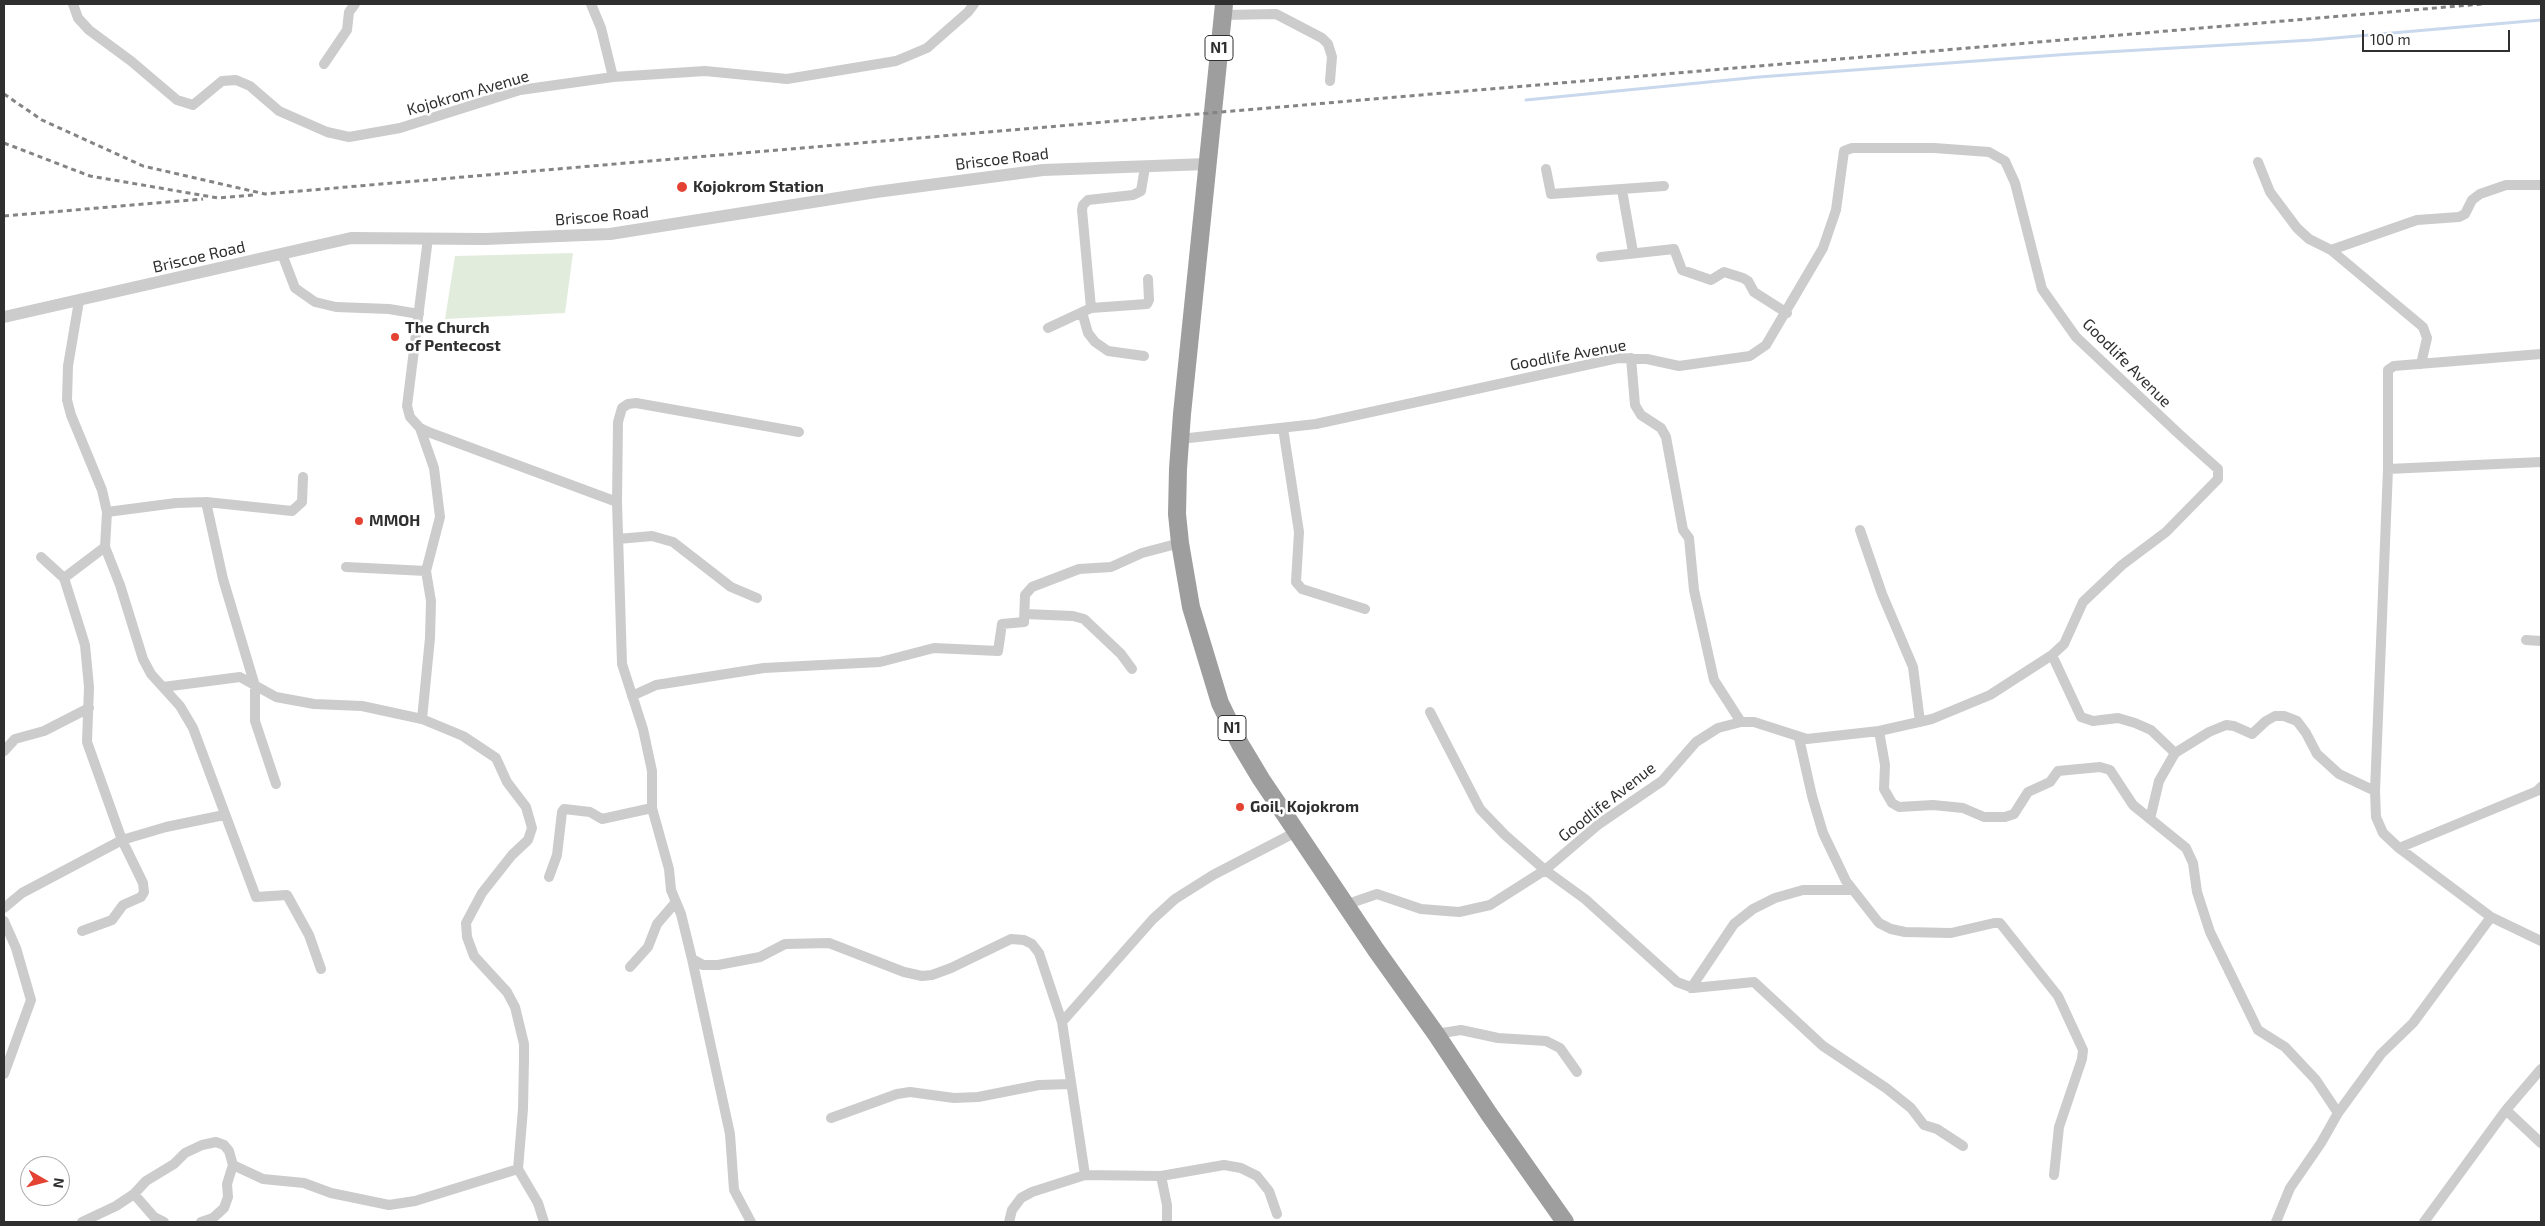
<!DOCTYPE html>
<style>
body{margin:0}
#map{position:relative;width:2545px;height:1226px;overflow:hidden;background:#fff;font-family:"Exo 2",sans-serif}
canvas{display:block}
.frame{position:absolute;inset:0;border:5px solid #2f2f2f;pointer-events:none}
.north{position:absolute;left:20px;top:1156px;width:50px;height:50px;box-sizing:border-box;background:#fff;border:1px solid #acacac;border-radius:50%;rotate:98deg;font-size:14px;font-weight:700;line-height:20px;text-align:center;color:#2f2f2f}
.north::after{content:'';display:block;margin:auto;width:18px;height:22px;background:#e44232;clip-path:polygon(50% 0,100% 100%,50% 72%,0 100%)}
.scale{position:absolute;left:2362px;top:30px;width:148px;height:22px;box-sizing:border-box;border:2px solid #2f2f2f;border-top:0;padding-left:6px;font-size:15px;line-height:18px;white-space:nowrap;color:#2f2f2f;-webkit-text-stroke:4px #fff;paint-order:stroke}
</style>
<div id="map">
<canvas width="2545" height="1226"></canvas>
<div class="frame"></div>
<div class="north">N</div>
<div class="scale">100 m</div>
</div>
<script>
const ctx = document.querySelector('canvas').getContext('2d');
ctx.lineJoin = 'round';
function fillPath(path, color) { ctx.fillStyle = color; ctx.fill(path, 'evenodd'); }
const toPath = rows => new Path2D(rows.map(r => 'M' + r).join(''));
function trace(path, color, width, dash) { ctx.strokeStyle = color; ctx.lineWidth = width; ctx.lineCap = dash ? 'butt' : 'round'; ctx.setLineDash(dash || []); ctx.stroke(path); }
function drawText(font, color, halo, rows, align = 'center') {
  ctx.font = font + ' "Exo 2",sans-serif'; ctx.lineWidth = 5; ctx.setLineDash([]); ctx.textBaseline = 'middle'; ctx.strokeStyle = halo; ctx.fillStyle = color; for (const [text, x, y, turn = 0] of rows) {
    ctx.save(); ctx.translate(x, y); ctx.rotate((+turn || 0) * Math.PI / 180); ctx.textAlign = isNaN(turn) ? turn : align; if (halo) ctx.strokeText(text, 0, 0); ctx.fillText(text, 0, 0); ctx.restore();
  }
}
const green = toPath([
 [573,253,565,313,445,319,455,256]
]);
const stream = toPath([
 [1526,100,1759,77,2071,54,2312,40,2541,20]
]);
const minor = toPath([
 [73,4,78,18,89,30,131,61,177,100,193,105,222,81,236,80,250,86,279,111,327,132,349,137,400,128,520,90,613,77,705,71,787,79,896,61,927,48,968,12,974,4],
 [591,4,601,28,613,77],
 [1223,15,1276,14,1322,38,1328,44,1332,57,1330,81],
 [324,64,347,30,349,12,355,4],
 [2258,162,2270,192,2297,228,2309,239,2331,250,2423,327,2427,338,2421,364],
 [1546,169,1551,194,1664,186],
 [1622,190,1633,252],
 [428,238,407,406,410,417,420,428,431,433,617,502],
 [2331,250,2417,220,2459,217,2465,214,2472,200,2480,194,2506,185,2541,185],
 [282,254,295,288,315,302,336,307,389,309,419,314],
 [1601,257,1674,249,1682,270,1711,280,1724,272,1743,278,1748,281,1754,292,1787,313],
 [79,301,68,366,67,400,71,415,102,490,107,512,105,547,120,585,143,659,151,674,180,706,193,728,256,897,287,895,309,935,321,969],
 [1091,308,1082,210,1083,205,1088,200,1133,195,1141,191,1145,167],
 [1082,312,1088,333,1095,342,1108,351,1144,356],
 [1048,328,1091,308,1147,304,1149,300,1148,279],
 [1631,358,1635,405,1641,415,1661,428,1666,437,1683,530,1689,538,1694,590,1714,680,1741,722],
 [420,428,434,468,440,517,426,571,431,601,430,638,422,719],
 [1283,428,1299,532,1296,582,1302,589,1365,609],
 [1180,439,1316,424,1618,358,1647,359,1679,366,1750,356,1766,345,1823,248,1836,210,1844,151,1852,148,1934,148,1989,152,2005,161,2015,183,2042,289,2076,337,2179,434,2218,469,2218,479,2166,532,2122,565,2083,602,2064,644,2052,655,1990,695,1932,719,1879,731,1807,739,1754,722,1741,722,1718,728,1696,742,1662,781,1599,824,1545,870,1490,905,1459,912,1421,909,1377,894,1345,905],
 [2541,462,2388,469,2375,791,2376,817,2383,833,2399,848,2491,917,2541,941],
 [2388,469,2388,370,2394,366,2541,354],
 [206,502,223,579,255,686,255,721,276,784],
 [107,512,176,503,206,502,292,511,302,502,303,477],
 [1860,530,1882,594,1913,667,1920,722],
 [618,539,652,536,673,542,731,587,757,598],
 [41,557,64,578,81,632,85,645,89,687,87,742,122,840,143,883,144,892,141,897,123,905,112,920,82,931],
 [346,567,426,571],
 [64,578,105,547],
 [1025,614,1073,616,1084,619,1121,654,1132,669],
 [2526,640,2541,641],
 [2052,655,2081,717,2093,721,2118,718,2135,723,2151,730,2175,753],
 [163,687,240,677,276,697,314,704,362,706,422,719,463,736,496,758,507,782,526,807,532,828,528,840,512,855,482,893,466,923,467,937,474,956,507,992,515,1007,524,1044,524,1059,523,1109,518,1169,538,1203,544,1222],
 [632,696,656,685,764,668,880,662,934,648,998,651,1002,624,1024,622,1025,595,1032,587,1079,569,1111,567,1142,553,1180,543],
 [1430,712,1480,809,1505,835,1545,870,1585,899,1677,982,1693,988,1754,982,1823,1046,1886,1088,1911,1108,1924,1125,1937,1129,1963,1146],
 [1879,731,1885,765,1884,789,1892,803,1899,807,1933,805,1963,808,1984,817,2005,817,2014,814,2028,792,2050,782,2058,771,2100,767,2110,770,2133,805,2186,848,2193,863,2197,892,2210,932,2258,1030,2285,1047,2316,1080,2338,1113],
 [1799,738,1812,796,1823,833,1846,881,1879,923,1891,929,1905,932,1951,933,1994,923,2000,923,2058,996,2083,1050,2082,1059,2059,1127,2054,1175],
 [4,751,15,739,44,731,89,708],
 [2150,819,2159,781,2175,753,2209,732,2226,725,2234,726,2252,734,2266,721,2275,716,2284,716,2297,721,2306,733,2317,754,2339,774,2375,791],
 [2399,848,2537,791,2541,787],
 [549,877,557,855,562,812,564,809,590,812,602,819,652,808],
 [4,908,22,893,122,840,166,827,224,815],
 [4,921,16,948,31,1000,4,1074],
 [692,959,703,965,718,965,760,957,785,944,829,943,904,972,922,976,932,975,951,968,1011,939,1024,940,1032,944,1039,953,1062,1022,1085,1175],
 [630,967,648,947,657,924,675,903],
 [1691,988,1734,924,1753,909,1775,898,1803,890,1852,890],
 [1062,1022,1153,919,1175,899,1213,875,1296,832],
 [1436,1034,1461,1030,1498,1038,1546,1041,1560,1048,1577,1072],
 [2506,1110,2541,1143],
 [831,1118,897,1094,910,1092,954,1098,978,1097,1039,1085,1070,1084],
 [233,1165,263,1179,304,1183,331,1193,389,1205,415,1201,518,1169],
 [1161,1176,1167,1205,1167,1222],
 [134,1194,154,1217,164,1222],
 [82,1222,116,1206,134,1194,146,1181,174,1164,185,1153,202,1145,216,1142,224,1145,229,1151,233,1165,227,1184,228,1197,224,1208,213,1218,201,1222],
 [751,1222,734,1190,730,1134,692,959,681,914,671,890,669,869,652,808,652,771,643,729,622,664,617,502,618,422,622,408,628,404,636,403,799,432],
 [1009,1222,1012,1210,1021,1198,1032,1192,1085,1175,1161,1176,1224,1165,1241,1168,1257,1176,1269,1191,1277,1214],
 [2276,1222,2290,1188,2321,1143,2338,1113,2381,1054,2413,1023,2491,917],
 [2424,1222,2506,1110,2541,1069]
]);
const tertiary = toPath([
 [4,317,351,238,485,239,610,234,876,192,1043,170,1207,164]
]);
const trunk = toPath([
 [1224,4,1182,414,1178,469,1177,514,1180,543,1191,607,1220,703,1240,744,1261,779,1376,950,1436,1034,1489,1114,1565,1222]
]);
const rail = toPath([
 [4,94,42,120,143,166,265,194,2482,4],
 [4,143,90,176,218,198,254,195],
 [4,216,203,199]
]);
const markers = [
 [682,187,6,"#e44232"],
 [395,337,5,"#e44232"],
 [359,521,5,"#e44232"],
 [1240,807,5,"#e44232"]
];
const shields = [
 [1219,48,28],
 [1232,728,28]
];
const shieldNames = [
 ["N1",1219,48],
 ["N1",1232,728]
];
const streetNames = [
 ["Kojokrom Avenue",468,93,-16],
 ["Briscoe Road",1002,159,-7],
 ["Briscoe Road",602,216,-5],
 ["Briscoe Road",199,257,-13],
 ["Goodlife Avenue",1568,355,-10],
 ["Goodlife Avenue",2127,363,45],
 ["Goodlife Avenue",1607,802,-38]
];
const poiNames = [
 ["Kojokrom Station",693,187],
 ["The Church",405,328],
 ["of Pentecost",405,346],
 ["MMOH",369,521],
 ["Goil, Kojokrom",1250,807]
];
fillPath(green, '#e2ecdc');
trace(stream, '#c9d8ec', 3);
trace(minor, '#ccc', 10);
trace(tertiary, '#ccc', 12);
trace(trunk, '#9e9e9e', 18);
trace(rail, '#848484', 3, [5, 4]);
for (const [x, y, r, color] of markers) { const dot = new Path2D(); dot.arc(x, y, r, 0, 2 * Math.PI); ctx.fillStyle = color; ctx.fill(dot); trace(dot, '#fff', 2); }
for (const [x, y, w] of shields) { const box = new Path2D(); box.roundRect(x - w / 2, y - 12.5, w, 25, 4); ctx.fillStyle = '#fff'; ctx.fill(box); trace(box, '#2f2f2f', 1); }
drawText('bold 15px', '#2f2f2f', null, shieldNames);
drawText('16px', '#2f2f2f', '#fff', streetNames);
drawText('bold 16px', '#2f2f2f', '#fff', poiNames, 'left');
</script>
